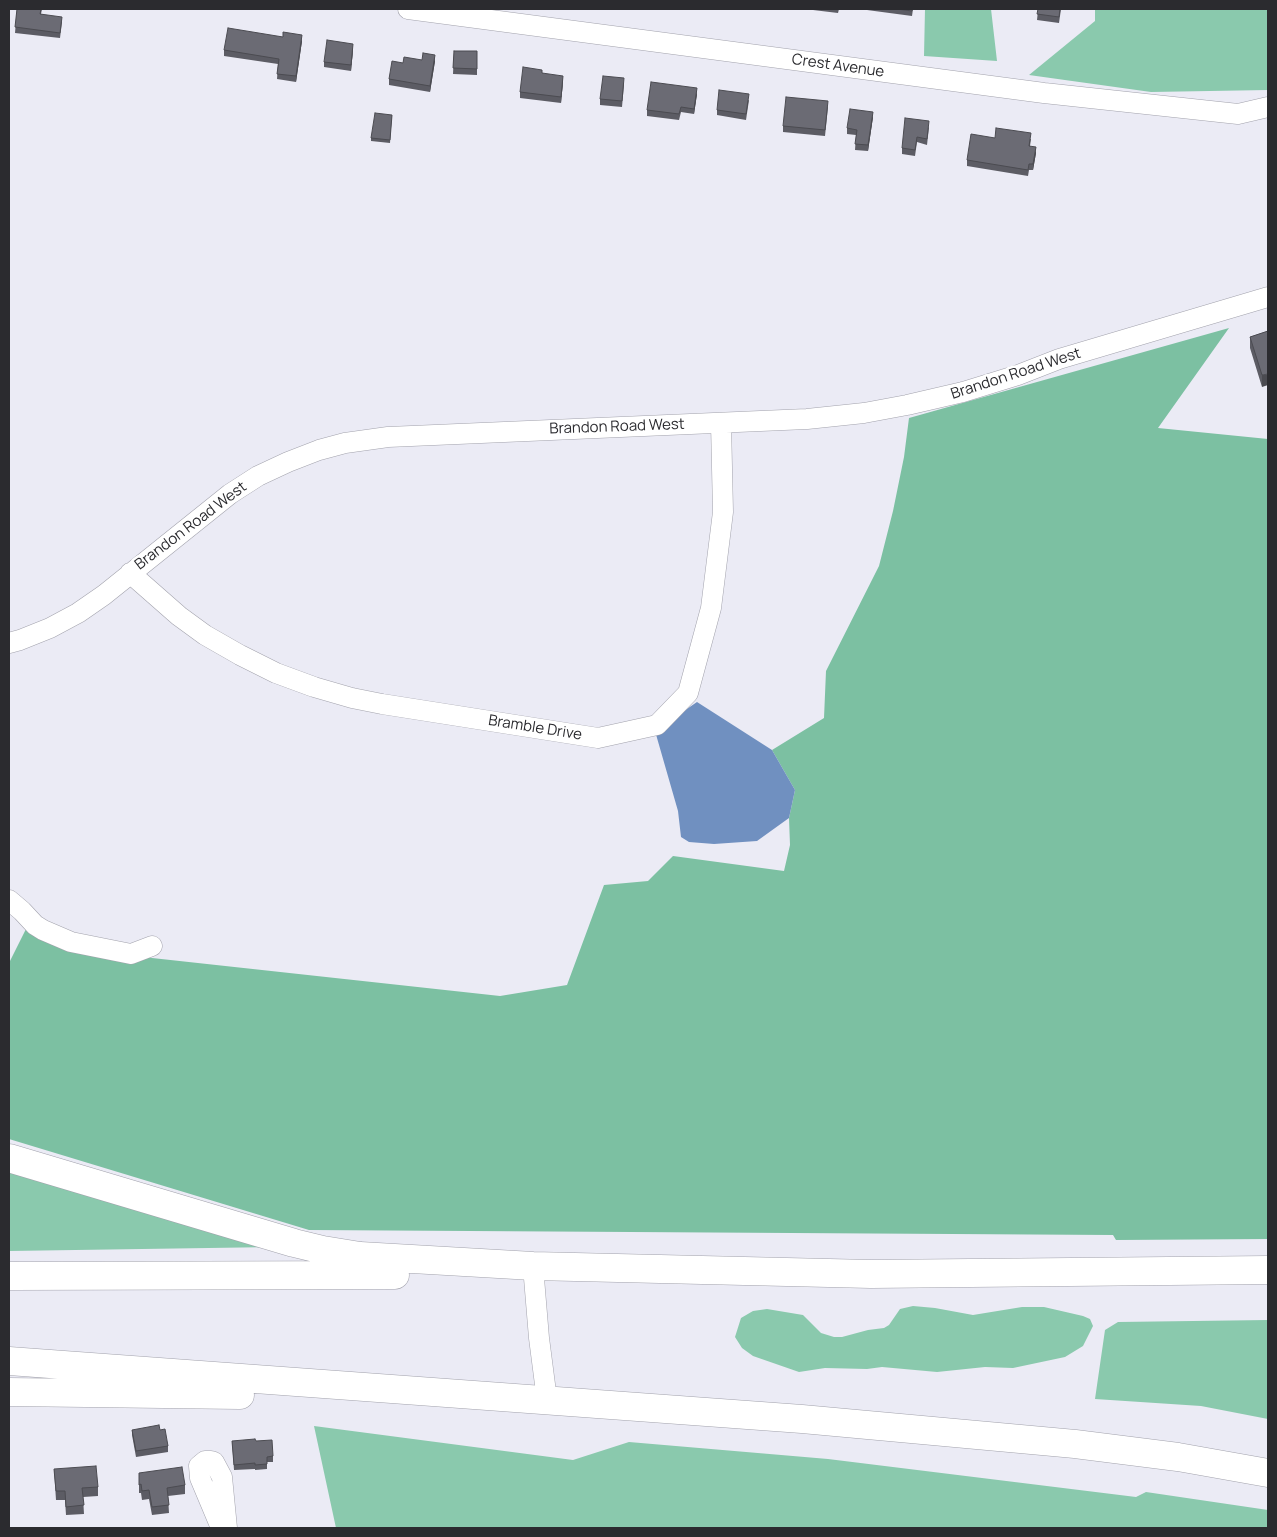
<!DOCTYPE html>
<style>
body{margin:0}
#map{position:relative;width:1277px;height:1537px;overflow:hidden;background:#ebebf5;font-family:Manrope,sans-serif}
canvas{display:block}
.frame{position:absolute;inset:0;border:10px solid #2b2b2f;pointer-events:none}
</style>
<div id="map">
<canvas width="1277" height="1537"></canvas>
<div class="frame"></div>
</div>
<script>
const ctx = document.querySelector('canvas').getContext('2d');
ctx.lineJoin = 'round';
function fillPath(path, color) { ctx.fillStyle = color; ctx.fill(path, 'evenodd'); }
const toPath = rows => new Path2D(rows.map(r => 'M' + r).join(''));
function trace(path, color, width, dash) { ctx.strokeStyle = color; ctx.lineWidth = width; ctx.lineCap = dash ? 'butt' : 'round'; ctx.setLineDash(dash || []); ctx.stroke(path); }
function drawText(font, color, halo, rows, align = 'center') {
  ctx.font = font + ' Manrope,sans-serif'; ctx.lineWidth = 5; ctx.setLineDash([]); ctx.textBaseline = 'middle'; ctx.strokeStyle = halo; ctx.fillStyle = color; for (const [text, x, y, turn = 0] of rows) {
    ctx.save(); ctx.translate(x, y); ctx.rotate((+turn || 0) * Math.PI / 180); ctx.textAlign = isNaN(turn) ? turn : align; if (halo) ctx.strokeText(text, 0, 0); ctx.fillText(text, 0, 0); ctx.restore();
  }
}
const green = toPath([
 [925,9,991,9,997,61,924,56],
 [1095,9,1268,9,1268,90,1151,92,1029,75,1095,21],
 [9,1167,275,1247,9,1251],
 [913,1306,935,1308,973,1315,1022,1307,1044,1307,1083,1316,1090,1319,1093,1326,1083,1346,1065,1357,1013,1368,985,1367,937,1372,882,1367,867,1369,825,1368,799,1372,753,1356,742,1348,735,1337,741,1318,753,1311,767,1309,803,1315,821,1333,834,1337,842,1337,868,1330,884,1328,889,1325,900,1309],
 [1268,1320,1268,1419,1201,1406,1095,1399,1105,1330,1118,1322],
 [314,1426,573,1460,629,1442,828,1459,1136,1497,1146,1492,1268,1510,1268,1528,336,1528]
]);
const forest = toPath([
 [1229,328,1158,428,1268,439,1268,1239,1116,1240,1113,1235,309,1230,9,1139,9,963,28,925,88,951,500,996,567,985,604,885,648,881,673,856,784,871,790,845,789,818,795,790,772,750,824,718,826,671,879,566,893,511,904,457,909,418]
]);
const water = toPath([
 [697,702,772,750,795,790,789,818,757,841,714,844,689,842,681,837,678,811,655,731]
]);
const minor = toPath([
 [408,9,1044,93,1238,114,1268,107],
 [130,573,179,616,205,635,240,655,276,673,314,687,352,698,382,704,598,738,657,725,688,693,711,608,723,512,721,423],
 [9,643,20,640,50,628,78,613,104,595,230,494,258,476,288,462,319,450,345,443,388,437,807,419,864,413,907,405,963,392,1018,375,1059,359,1268,297],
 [9,900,22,911,35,925,43,930,71,942,131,954,152,946],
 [533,1266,539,1338,547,1400],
 [221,1528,200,1478,199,1466,205,1461,211,1461,214,1462,222,1477,227,1528]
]);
const highway = toPath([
 [9,1158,294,1243,323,1250,360,1256,533,1266,871,1274,1268,1270],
 [9,1276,395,1275],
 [9,1361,802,1419,1075,1444,1178,1457,1268,1473],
 [9,1392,240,1395]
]);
const wall = toPath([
 [17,9,42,9,41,14,62,22,60,38,15,33],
 [813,9,839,9,838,13,813,10],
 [867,9,913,9,912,16,867,10],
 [1026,9,1061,9,1059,23,1037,20,1038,10],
 [302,41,296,82,277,79,278,64,224,56,224,50],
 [353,50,351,71,324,67,324,62],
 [454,51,477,51,477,75,453,74],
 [422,60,435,61,430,92,389,85,389,79,403,63],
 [542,73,563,82,561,103,520,98,520,92],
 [624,84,622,107,600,105,600,99],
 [697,94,694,114,681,112,679,120,647,116,647,110],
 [749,100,746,120,717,115,717,110],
 [828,107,825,136,783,132,783,126],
 [392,115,390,143,371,141,371,138],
 [873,117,868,151,855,150,856,135,847,134,847,128],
 [929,127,927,145,917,142,915,156,902,154,902,148],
 [995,138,1031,139,1030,146,1036,153,1033,170,1029,170,1028,176,967,166,967,160],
 [1268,331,1262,387,1250,348,1250,337],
 [132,1430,160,1430,168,1446,168,1452,136,1457,132,1435],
 [232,1441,256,1441,273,1456,273,1462,267,1462,267,1469,255,1470,255,1469,234,1470],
 [54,1469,98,1487,98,1496,83,1497,84,1514,66,1515,65,1500,56,1500],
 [139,1473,185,1485,185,1494,168,1496,169,1513,152,1515,149,1499,142,1500,141,1493,139,1493]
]);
const shadedWall = toPath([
 [302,35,302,41,296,82,296,76],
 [353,44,353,50,351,71,351,65],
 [435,55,435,61,430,92,430,86],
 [563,76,563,82,561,103,561,97],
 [697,88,697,94,694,114,694,109],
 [873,112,873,117,868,151,868,145],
 [1036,147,1036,153,1033,170,1033,164],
 [1268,374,1268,385,1262,387,1262,375]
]);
const building = toPath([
 [17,9,41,9,40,14,62,17,60,33,15,27,17,9],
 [897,9,912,9,912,11,897,9],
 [1038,9,1060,9,1059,17,1037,14,1038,9],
 [228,28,283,37,283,32,302,35,296,76,277,74,279,59,224,50,228,28],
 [327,40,353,44,351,65,324,62,327,40],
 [454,51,477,51,477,69,453,68,454,51],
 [423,53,435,55,430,86,389,79,392,61,403,63,404,57,422,60,423,53],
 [523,67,542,70,542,73,563,76,561,97,520,92,523,67],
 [603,76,624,78,622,101,600,99,603,76],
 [651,82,697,88,694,109,681,107,679,114,647,110,651,82],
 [719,90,749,94,746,114,717,110,719,90],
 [786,97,828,101,825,130,783,126,786,97],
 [850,109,873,112,868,145,855,144,857,130,847,128,850,109],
 [375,113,392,115,390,140,371,138,375,113],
 [905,118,929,121,927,139,917,137,915,150,902,148,905,118],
 [996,128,1031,133,1029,146,1036,147,1033,164,1029,164,1028,170,967,160,971,134,995,138,996,128],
 [1268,331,1268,374,1262,375,1250,337,1268,331],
 [159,1425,160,1430,165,1429,168,1446,136,1451,132,1430,159,1425],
 [255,1439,256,1441,272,1440,273,1456,267,1457,267,1464,255,1465,255,1463,234,1465,232,1441,255,1439],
 [96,1466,98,1487,82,1488,84,1505,66,1507,65,1491,56,1491,54,1469,96,1466],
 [182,1467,185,1485,167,1488,169,1505,152,1507,149,1490,142,1491,141,1484,139,1485,139,1473,182,1467]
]);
const streetNames = [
 ["Crest Avenue",838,66,8],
 ["Brandon Road West",1016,374,-18],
 ["Brandon Road West",617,427,-2],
 ["Brandon Road West",191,526,-37],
 ["Bramble Drive",535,728,9]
];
fillPath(green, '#8ac9ad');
fillPath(forest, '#7cc0a2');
fillPath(water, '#7090c0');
trace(minor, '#a2a2ac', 21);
trace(highway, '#a2a2ac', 29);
trace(minor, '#fff', 20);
trace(highway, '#fff', 28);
fillPath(wall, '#5c5c64');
fillPath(shadedWall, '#4b4b51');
fillPath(building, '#6b6b74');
trace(building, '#4b4b51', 1);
drawText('15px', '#2b2b2f', '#fff', streetNames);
</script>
